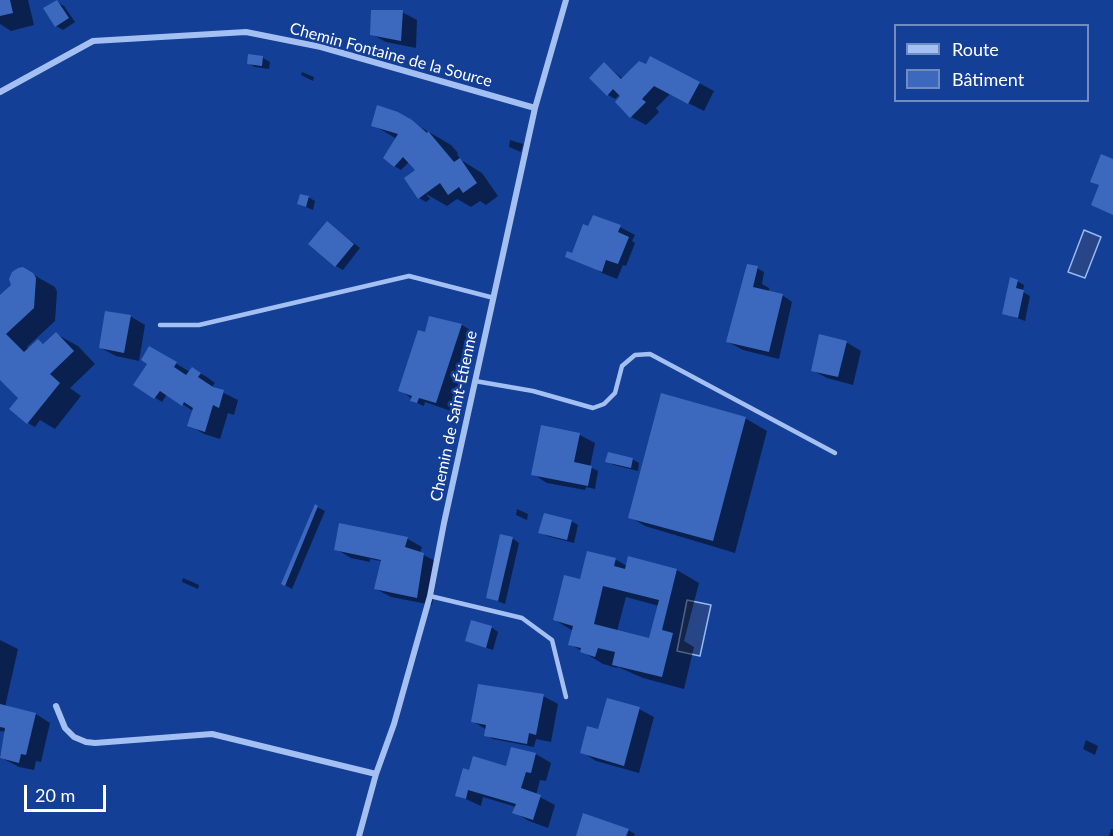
<!DOCTYPE html>
<meta charset="utf-8">
<style>
body{margin:0}
#map{position:relative;width:1113px;height:836px;overflow:hidden;background:#133f96;font-family:Lato,sans-serif}
canvas{display:block}
.legend{position:absolute;left:894px;top:24px;width:195px;height:78px;box-sizing:border-box;background:#133f96;border:2px solid #718cc0;margin:0;padding:8px 10px;list-style:none;font-size:18px;color:#fff}
.legend li{display:flex;align-items:center;gap:12px;height:30px}
.legend b{width:30px;border:2px solid #718cc0}
.scale{position:absolute;left:24px;top:785px;width:82px;height:27px;box-sizing:border-box;border:3px solid #fff;border-top:0;padding-left:8px;font-size:18px;line-height:21px;white-space:nowrap;color:#fff;-webkit-text-stroke:4px #133f96;paint-order:stroke}
</style>
<div id="map">
<canvas width="1113" height="836"></canvas>
<ul class="legend">
<li><b style="height:8px;background:#a4bff2"></b>Route</li>
<li><b style="height:16px;background:#3c69be"></b>Bâtiment</li>
</ul>
<div class="scale">20 m</div>
</div>
<script>
const ctx = document.querySelector('canvas').getContext('2d');
ctx.lineJoin = 'round';
function fillPath(path, color) { ctx.fillStyle = color; ctx.fill(path, 'evenodd'); }
const toPath = rows => new Path2D(rows.map(r => 'M' + r).join(''));
function trace(path, color, width, dash) { ctx.strokeStyle = color; ctx.lineWidth = width; ctx.lineCap = dash ? 'butt' : 'round'; ctx.setLineDash(dash || []); ctx.stroke(path); }
function drawText(font, color, halo, rows, align = 'center') {
  ctx.font = font + ' Lato,sans-serif'; ctx.lineWidth = 5; ctx.setLineDash([]); ctx.textBaseline = 'middle'; ctx.strokeStyle = halo; ctx.fillStyle = color; for (const [text, x, y, turn = 0] of rows) {
    ctx.save(); ctx.translate(x, y); ctx.rotate((+turn || 0) * Math.PI / 180); ctx.textAlign = isNaN(turn) ? turn : align; if (halo) ctx.strokeText(text, 0, 0); ctx.fillText(text, 0, 0); ctx.restore();
  }
}
const water = toPath([
 [1084,230,1101,237,1085,278,1068,272,1084,230],
 [687,600,711,605,700,656,677,651,687,600]
]);
const shadow = toPath([
 [0,0,28,0,34,25,11,31,0,24],
 [57,2,64,6,75,22,63,30,56,26],
 [402,12,417,20,416,48,386,42,371,34],
 [249,56,263,58,270,62,269,69,255,67,248,63],
 [605,64,623,79,699,83,714,91,704,111,670,94,656,108,659,112,646,125,631,117,623,96,620,94,615,99,608,95],
 [302,72,314,77,313,81,301,75],
 [398,114,451,145,458,153,457,154,461,160,482,173,498,196,486,205,480,201,471,207,457,199,447,206,426,194,430,199,426,202,419,198,418,170,409,162,401,170,394,166,397,139,373,125],
 [510,140,523,144,521,152,509,147],
 [308,197,315,201,313,210,299,204],
 [328,223,360,248,343,270,336,266],
 [620,227,635,235,632,241,635,243,626,266,623,265,617,279,602,273,573,255],
 [757,268,764,272,762,284,769,288,769,292,782,295,792,302,779,359,743,350,728,342],
 [23,269,55,287,57,292,55,321,27,347,30,350,38,341,45,345,56,334,78,346,95,364,70,388,81,396,55,429,40,420,35,427,28,423,20,398,0,377,0,297,12,286],
 [1017,281,1024,285,1023,292,1030,296,1025,321,1004,313],
 [130,316,145,325,139,361,116,356,101,348],
 [430,318,462,325,477,334,451,411,425,402,424,406,419,404,400,390,426,334],
 [846,342,861,351,853,385,827,378,812,370],
 [150,348,190,372,192,369,207,377,215,383,212,387,238,400,234,415,228,413,220,439,204,434,189,425,193,411,167,394,162,402,135,385,149,364],
 [745,418,767,431,735,553,645,526,630,517],
 [580,435,595,443,590,467,598,471,595,489,586,487,585,490,547,483,533,474],
 [632,459,639,463,638,471,614,465,607,461],
 [315,506,325,511,292,589,283,584],
 [517,509,528,514,527,520,516,515],
 [571,521,578,525,574,543,547,536,540,532],
 [340,525,408,539,422,547,420,553,439,563,432,605,391,597,376,589,381,561,370,559,370,562,351,558,336,549],
 [512,538,519,543,505,604,487,597],
 [615,559,627,566,677,570,699,583,684,641,694,647,684,689,643,678,618,667,617,668,603,664,570,644,573,631,555,620,581,581],
 [626,597,659,606,650,640,617,631],
 [183,578,199,585,198,589,182,582],
 [491,627,498,632,493,650,466,641],
 [0,640,18,649,5,707,36,714,50,723,41,762,36,761,34,770,19,767,0,757,6,732,0,731],
 [543,696,558,704,551,742,536,739,534,747,493,739,486,735,487,730,472,721],
 [639,709,654,717,639,773,596,761,582,752,599,731],
 [1086,740,1098,746,1095,755,1083,749],
 [512,748,536,754,551,763,546,781,540,780,536,795,555,805,548,828,529,821,514,812,516,807,483,797,481,806,457,795,470,772,507,768],
 [1111,829,1113,829,1113,836,1109,836],
 [628,830,635,834,634,836,577,836]
]);
const building = toPath([
 [0,0,10,0,13,13,0,16],
 [57,0,69,18,55,27,43,8],
 [371,10,403,10,401,41,370,35],
 [248,54,263,56,262,66,247,64],
 [650,56,700,82,688,104,654,86,642,99,646,102,630,118,615,102,620,96,613,89,607,96,589,78,604,62,621,79,639,61,646,64],
 [377,105,398,112,412,120,427,133,428,131,454,162,460,158,477,183,463,193,459,187,448,195,440,183,418,199,404,178,415,170,403,157,394,167,383,158,398,134,371,126],
 [1101,154,1113,159,1113,215,1091,205,1099,185,1090,182],
 [300,194,309,196,306,207,297,204],
 [593,215,621,225,618,232,629,237,618,264,606,260,602,272,565,257,567,251,572,253,583,224,588,226],
 [327,221,354,244,335,267,308,244],
 [747,264,758,266,753,287,783,294,769,352,726,342],
 [23,267,33,273,36,278,34,308,6,334,24,352,38,339,43,344,56,332,74,351,50,374,60,383,27,424,9,409,18,398,0,380,0,295,11,285,9,279,12,272,18,268],
 [1010,277,1018,280,1016,288,1024,290,1018,318,1002,314],
 [105,311,131,315,124,353,99,348],
 [429,316,462,324,436,403,419,398,417,403,410,401,412,396,398,391,418,330,425,332],
 [819,334,847,341,838,377,811,371],
 [149,346,177,362,174,367,186,375,192,367,201,373,198,377,213,387,224,390,219,408,213,405,205,432,187,426,193,408,184,402,182,406,160,391,154,399,133,385,147,364,141,360],
 [661,393,746,417,713,541,628,518],
 [541,425,580,433,574,462,592,466,588,486,531,475],
 [608,452,633,458,631,468,605,462],
 [315,504,318,506,285,586,281,584],
 [544,513,572,520,567,540,538,533],
 [339,523,408,537,405,547,424,553,417,598,374,589,381,560,334,550],
 [500,534,513,537,498,601,486,598],
 [587,551,616,558,614,566,625,569,628,556,677,569,662,630,673,633,662,677,612,665,615,652,598,648,595,657,580,652,581,648,568,645,573,626,553,620,564,575,580,579],
 [603,586,659,600,649,638,594,624],
 [471,620,492,626,486,648,465,641],
 [478,684,544,694,536,735,529,733,527,744,484,736,486,725,471,722],
 [607,698,640,707,624,766,580,753,587,726,598,729],
 [0,704,36,713,26,755,21,754,19,763,0,758,5,728,0,727],
 [511,747,536,753,531,773,526,772,521,788,541,795,533,820,512,813,516,804,468,790,466,799,455,796,463,768,469,770,473,756,506,766],
 [583,813,629,829,626,836,576,836]
]);
const service = toPath([
 [160,325,199,325,409,276,494,298],
 [475,381,533,391,593,408,604,404,615,393,622,366,635,355,650,354,835,453],
 [430,596,522,618,552,640,566,697]
]);
const minor = toPath([
 [0,92,93,41,246,32,321,47,535,108],
 [56,706,65,728,74,737,86,742,95,743,212,734,376,774],
 [359,836,376,774,394,724,430,596,444,523,535,108,566,0]
]);
const streetNames = [
 ["Chemin Fontaine de la Source",391,55,15],
 ["Chemin de Saint-Étienne",454,416,-78]
];
fillPath(water, '#264688');
trace(water, '#96b8f5', 1.5);
fillPath(shadow, '#0007');
fillPath(building, '#3c69be');
trace(service, '#a4bff2', 4.5);
trace(minor, '#a4bff2', 6);
drawText('16px', '#fff', '#133f96', streetNames);
</script>
